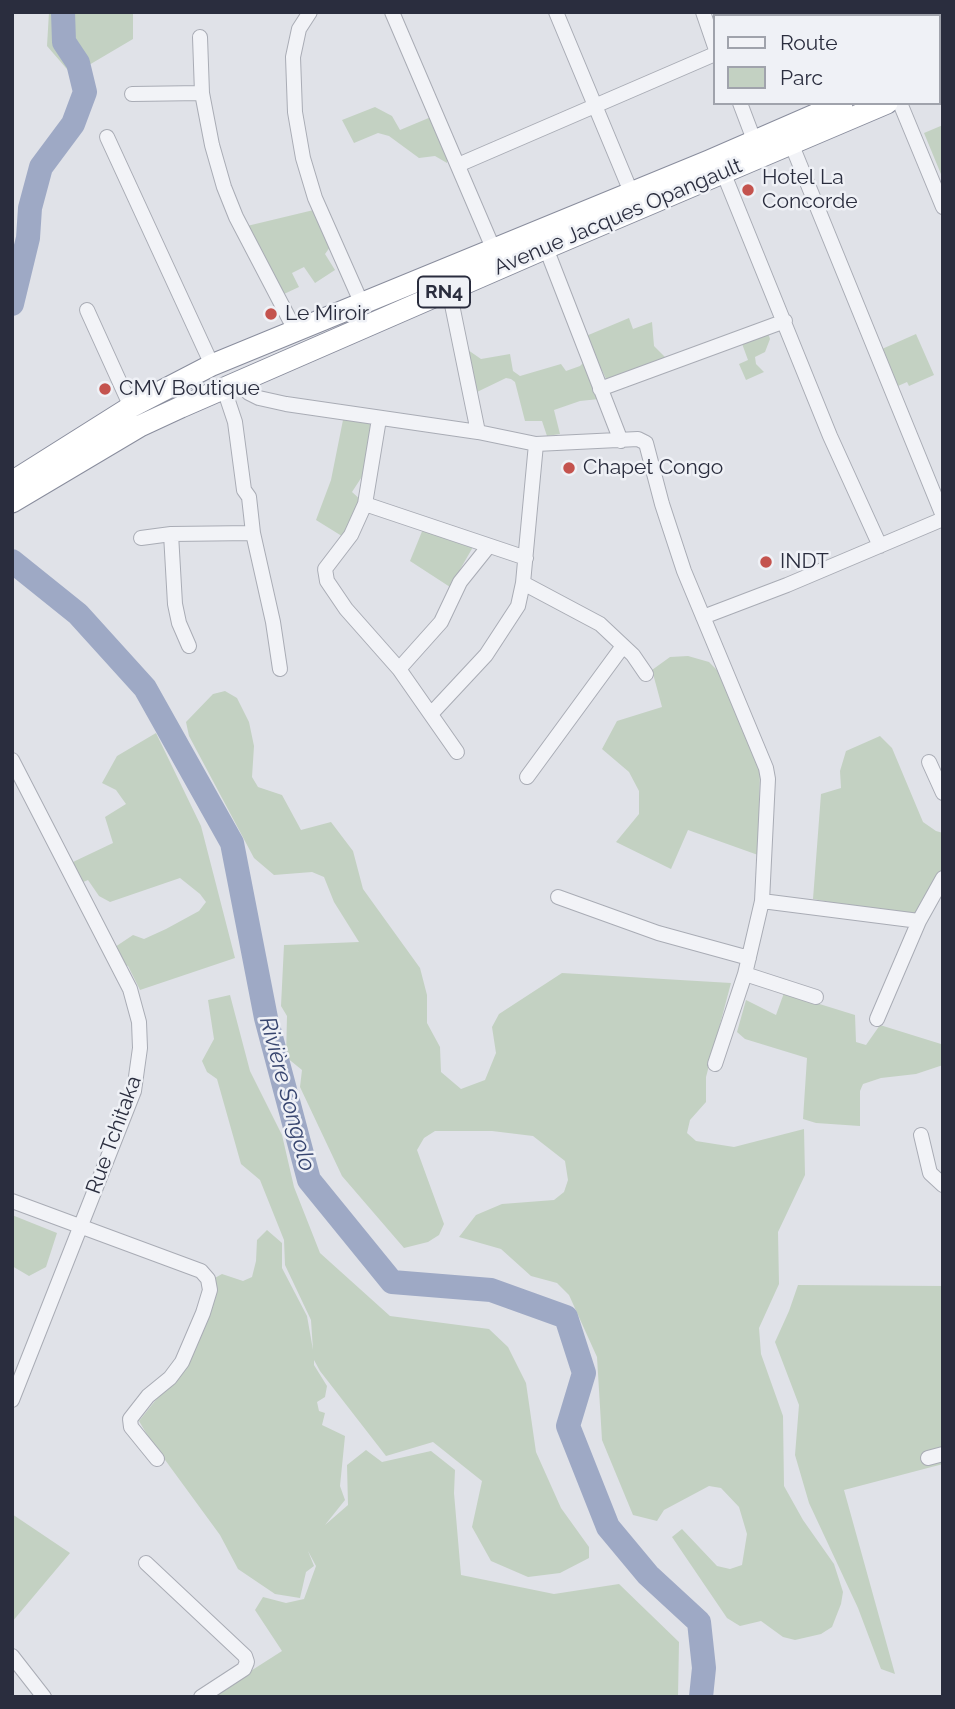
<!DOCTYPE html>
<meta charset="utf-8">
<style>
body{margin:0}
#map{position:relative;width:955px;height:1709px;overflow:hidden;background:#e0e2e8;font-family:Raleway,sans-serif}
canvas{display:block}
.frame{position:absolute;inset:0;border:14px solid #2a2d3e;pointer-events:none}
.legend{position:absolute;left:713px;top:14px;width:228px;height:91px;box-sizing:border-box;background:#eff1f6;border:2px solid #a0a3ac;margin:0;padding:9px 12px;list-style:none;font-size:21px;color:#2a2d3e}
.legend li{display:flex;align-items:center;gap:14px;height:35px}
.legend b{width:35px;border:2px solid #a0a3ac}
</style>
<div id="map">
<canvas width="955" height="1709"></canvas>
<div class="frame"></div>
<ul class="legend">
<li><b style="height:9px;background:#f2f3f7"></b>Route</li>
<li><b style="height:19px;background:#c3d1c2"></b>Parc</li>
</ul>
</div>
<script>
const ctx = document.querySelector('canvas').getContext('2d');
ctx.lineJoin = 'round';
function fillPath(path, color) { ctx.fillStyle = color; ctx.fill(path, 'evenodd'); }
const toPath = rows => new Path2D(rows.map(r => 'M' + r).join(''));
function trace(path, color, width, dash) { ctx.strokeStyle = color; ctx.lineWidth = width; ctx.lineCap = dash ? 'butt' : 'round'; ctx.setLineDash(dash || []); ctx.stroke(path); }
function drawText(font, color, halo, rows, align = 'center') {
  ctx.font = font + ' Raleway,sans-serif'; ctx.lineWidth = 5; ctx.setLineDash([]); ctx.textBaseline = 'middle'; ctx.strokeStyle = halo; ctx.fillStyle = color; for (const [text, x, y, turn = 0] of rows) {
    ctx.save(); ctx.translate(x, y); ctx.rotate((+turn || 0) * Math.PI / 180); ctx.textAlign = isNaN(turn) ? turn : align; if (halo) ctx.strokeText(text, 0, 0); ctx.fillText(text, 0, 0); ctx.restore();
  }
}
const green = toPath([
 [49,12,133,12,133,39,72,75,47,46],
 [375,107,392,116,400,130,431,117,448,156,447,163,435,156,419,158,389,136,378,133,354,143,342,120],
 [943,125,943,179,924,133],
 [322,208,336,239,325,254,335,270,315,283,304,267,292,273,299,287,284,294,258,253,247,226],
 [629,318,633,329,652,322,654,346,667,359,607,381,586,336],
 [767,330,770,339,765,352,755,357,756,364,764,372,746,380,739,364,748,360,741,341],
 [916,334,934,375,909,386,907,382,898,386,882,349],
 [468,350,481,359,510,354,513,371,520,376,561,364,566,371,580,366,586,360,599,399,580,401,554,410,560,434,547,436,542,421,525,421,515,382,511,379,506,378,477,392],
 [343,420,374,423,365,472,352,492,362,501,345,538,316,520,331,480],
 [423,529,473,547,450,587,410,561],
 [688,656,709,662,719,672,760,771,758,855,688,830,671,869,616,842,639,814,639,791,629,772,602,749,617,721,662,707,652,670,670,657],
 [225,691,237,698,249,722,254,746,252,777,258,787,282,795,301,830,331,822,353,851,363,889,420,968,427,995,427,1023,440,1047,441,1072,461,1089,485,1080,496,1053,492,1027,499,1014,562,973,731,983,706,1077,706,1102,690,1120,687,1133,696,1141,734,1147,804,1129,805,1175,778,1232,779,1284,759,1328,761,1354,783,1416,784,1486,803,1520,834,1564,843,1592,841,1604,832,1627,821,1634,795,1640,783,1637,761,1621,740,1626,735,1623,727,1618,672,1537,682,1529,717,1566,730,1569,742,1565,747,1534,739,1507,721,1488,709,1486,664,1510,657,1521,633,1515,602,1440,597,1357,569,1295,557,1283,531,1276,501,1249,459,1237,476,1215,502,1204,554,1200,564,1192,568,1180,565,1161,533,1136,492,1131,435,1131,424,1138,417,1150,444,1224,439,1235,428,1242,404,1248,342,1176,300,1087,302,1070,286,1057,287,1016,281,1006,284,945,359,942,334,902,324,877,312,872,274,875,254,858,189,736,186,722,213,694],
 [156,733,201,826,235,958,140,990,128,966,121,964,115,947,133,935,144,939,166,929,199,911,206,902,200,894,180,878,110,902,99,896,88,880,81,883,77,878,73,862,113,843,105,817,126,804,116,790,102,783,117,756],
 [880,736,892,748,923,822,936,831,943,833,943,870,914,918,813,899,821,794,841,788,840,771,846,751],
 [784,993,855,1015,856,1042,866,1045,880,1025,941,1044,943,1042,943,1065,916,1074,881,1078,863,1084,860,1091,860,1126,816,1123,803,1119,807,1058,745,1039,737,1032,746,1000,776,1015],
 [230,995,250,1071,282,1135,294,1187,320,1253,390,1316,489,1329,508,1347,526,1383,536,1452,561,1508,589,1547,589,1558,560,1573,528,1577,491,1561,472,1527,482,1481,433,1442,386,1456,320,1371,314,1360,314,1365,327,1386,325,1397,317,1402,319,1411,325,1413,322,1425,345,1436,340,1486,345,1500,325,1525,348,1505,347,1465,366,1450,382,1462,431,1451,455,1470,454,1493,461,1575,554,1594,619,1584,679,1642,678,1697,210,1697,282,1651,255,1610,263,1597,286,1603,304,1599,316,1566,308,1551,314,1566,306,1572,300,1598,275,1594,238,1569,220,1535,149,1438,139,1421,178,1372,213,1279,222,1274,243,1281,252,1277,256,1261,257,1240,267,1230,282,1243,282,1268,307,1316,313,1350,311,1320,285,1265,284,1240,260,1180,241,1164,217,1079,207,1072,202,1061,214,1039,208,1000],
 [12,1215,57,1233,46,1267,29,1276,12,1266],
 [798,1285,943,1286,943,1464,844,1490,895,1674,881,1669,858,1608,809,1503,795,1455,799,1405,775,1342,789,1311],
 [12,1514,70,1553,12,1622]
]);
const river = toPath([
 [12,304,28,238,30,208,41,167,73,124,85,92,78,63,64,42,63,12],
 [12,561,78,614,145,688,232,843,266,1018,309,1180,392,1282,491,1290,566,1317,584,1373,568,1426,608,1527,648,1575,699,1622,704,1668,701,1697]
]);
const minor = toPath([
 [310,12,299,29,293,57,295,112,303,158,315,198,361,302],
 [392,12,493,248],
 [556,12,631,192],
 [703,12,715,47],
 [801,16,808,12],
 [200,37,202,93,212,145,224,187,236,217,295,330],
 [132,94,202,93],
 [740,103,754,140],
 [900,103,943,207],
 [107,137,212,365],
 [791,143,943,516],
 [458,165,715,54],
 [723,172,830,436,880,546],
 [546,248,621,441],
 [449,290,478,432],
 [87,310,131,407],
 [237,382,249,393,259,398,286,404,478,432,536,444,638,439,646,443,662,504,684,571,766,768,768,779,762,901,745,974,715,1064],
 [224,389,235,422,244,490,249,497,253,533,273,622,280,669],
 [600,389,785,321],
 [379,419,365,504,351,535,325,569,327,581,346,609,399,669,457,752],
 [365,504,526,558],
 [171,534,175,604,179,623,189,646],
 [141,538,171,534,253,533],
 [523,583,600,624,633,655,646,674],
 [703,617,787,585,943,519],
 [399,669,441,622,460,582,488,547],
 [431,714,486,655,518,606,523,583,536,444],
 [12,760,130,989,139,1022,140,1048,134,1091,12,1400],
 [929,762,943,793],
 [527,777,623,646],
 [558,897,658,933,749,958],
 [762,901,919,921],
 [745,974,816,997],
 [877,1019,919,921,943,878],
 [921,1135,930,1173,943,1185],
 [12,1201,201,1271,208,1279,210,1290,203,1313,182,1362,170,1378,148,1396,130,1419,131,1427,157,1459],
 [928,1458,943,1454],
 [146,1563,245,1656,247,1662,244,1669,201,1697],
 [12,1656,44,1697]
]);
const highway = toPath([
 [939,62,943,61],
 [939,82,943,81],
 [12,482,131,407,212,365,709,161,842,103],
 [12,502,140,426,181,407,546,248,887,103]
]);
const markers = [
 [748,190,7,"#c4534e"],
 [271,314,7,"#c4534e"],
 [105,389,7,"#c4534e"],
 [569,468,7,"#c4534e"],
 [766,562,7,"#c4534e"]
];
const shields = [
 [444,292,52]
];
const shieldNames = [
 ["RN4",444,292]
];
const poiNames = [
 ["Hotel La",762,178],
 ["Concorde",762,202],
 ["Le Miroir",285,314],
 ["CMV Boutique",119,389],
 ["Chapet Congo",583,468],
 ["INDT",780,562]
];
const streetNames = [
 ["Avenue Jacques Opangault",618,217,-23],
 ["Rue Tchitaka",114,1135,-70]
];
const waterNames = [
 ["Rivière Songolo",287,1094,75]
];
fillPath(green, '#c3d1c2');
trace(river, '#9ea9c5', 24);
trace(minor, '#a9acb5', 16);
trace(highway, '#898d9d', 23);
trace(minor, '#f2f3f7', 14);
trace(highway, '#fff', 21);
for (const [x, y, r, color] of markers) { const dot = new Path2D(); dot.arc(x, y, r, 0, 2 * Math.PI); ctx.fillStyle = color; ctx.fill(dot); trace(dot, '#eff1f6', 2.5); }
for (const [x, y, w] of shields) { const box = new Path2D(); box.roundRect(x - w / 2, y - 15.5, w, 31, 5); ctx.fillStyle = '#eff1f6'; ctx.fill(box); trace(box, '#2a2d3e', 2); }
drawText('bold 19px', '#2a2d3e', null, shieldNames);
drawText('21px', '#2a2d3e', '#eff1f6', poiNames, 'left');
drawText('21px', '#2a2d3e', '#eff1f6', streetNames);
drawText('italic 23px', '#37456f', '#eff1f6', waterNames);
</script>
